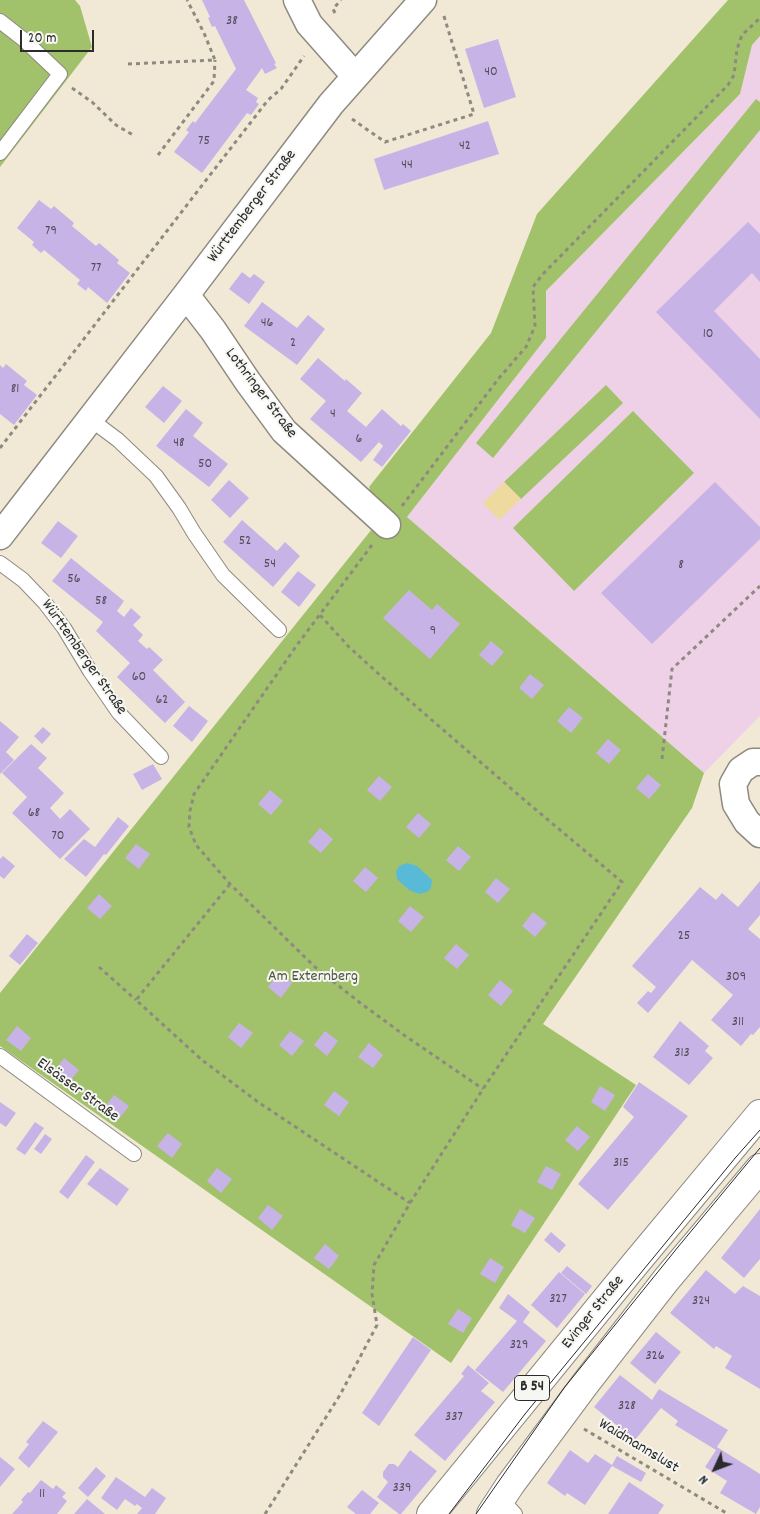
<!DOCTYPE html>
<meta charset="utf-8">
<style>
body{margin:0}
#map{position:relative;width:760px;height:1514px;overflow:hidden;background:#f1e9d5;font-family:Dekko,sans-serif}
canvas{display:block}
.north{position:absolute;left:690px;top:1444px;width:50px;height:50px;-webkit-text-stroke:4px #f6f6f2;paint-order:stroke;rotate:227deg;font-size:14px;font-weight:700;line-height:20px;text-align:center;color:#2b2b2b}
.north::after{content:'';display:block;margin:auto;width:18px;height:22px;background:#2b2b2b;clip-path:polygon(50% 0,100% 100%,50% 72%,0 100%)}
.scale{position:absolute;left:20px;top:30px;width:74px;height:22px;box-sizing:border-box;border:2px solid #2b2b2b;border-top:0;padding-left:6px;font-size:15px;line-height:18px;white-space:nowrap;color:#2b2b2b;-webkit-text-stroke:4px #f6f6f2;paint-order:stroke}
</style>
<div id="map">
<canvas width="760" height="1514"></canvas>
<div class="north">N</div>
<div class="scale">20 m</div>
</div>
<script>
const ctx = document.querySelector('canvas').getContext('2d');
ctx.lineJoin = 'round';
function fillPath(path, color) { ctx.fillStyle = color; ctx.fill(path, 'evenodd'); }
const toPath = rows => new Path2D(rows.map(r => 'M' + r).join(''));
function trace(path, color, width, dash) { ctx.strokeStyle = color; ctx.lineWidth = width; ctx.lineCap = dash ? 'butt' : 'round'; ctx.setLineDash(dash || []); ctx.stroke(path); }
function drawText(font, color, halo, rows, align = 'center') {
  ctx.font = font + ' Dekko,sans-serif'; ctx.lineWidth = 4; ctx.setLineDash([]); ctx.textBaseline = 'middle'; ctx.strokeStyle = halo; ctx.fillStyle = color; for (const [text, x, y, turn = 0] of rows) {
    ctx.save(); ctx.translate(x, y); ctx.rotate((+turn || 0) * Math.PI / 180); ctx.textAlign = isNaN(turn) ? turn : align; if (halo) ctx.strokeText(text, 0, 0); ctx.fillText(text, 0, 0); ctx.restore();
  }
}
const built = toPath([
 [760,36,760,716,704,773,407,517,546,338,546,291,740,94,752,45]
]);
const green = toPath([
 [0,0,75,0,80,6,92,47,0,167],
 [728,0,760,0,760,36,752,45,740,94,546,291,546,338,407,517,704,773,692,808,543,1024,636,1085,451,1363,0,1046,0,993,380,519,369,487,491,333,537,214],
 [756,99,760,102,760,130,493,458,476,443],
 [606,385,623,403,521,499,504,482],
 [633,411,694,473,574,591,513,528]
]);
const sand = toPath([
 [504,482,521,499,499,520,483,503]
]);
const water = toPath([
 [407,863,417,866,432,880,431,888,427,892,419,894,409,890,397,879,396,872,399,866]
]);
const building = toPath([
 [202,0,244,0,276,63,274,64,277,68,265,74,262,68,246,90,258,98,256,102,259,104,251,115,247,113,202,173,174,152,189,132,186,130,193,121,195,123,236,69,215,26,212,27,208,18,210,17],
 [498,39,516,97,484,108,465,49],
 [488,121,499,154,384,190,374,159],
 [39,200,51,209,54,206,74,223,72,226,96,246,99,243,119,260,117,263,130,273,107,303,88,287,86,291,77,284,80,280,44,250,41,253,32,245,34,242,17,228],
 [748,222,760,234,760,282,752,273,714,311,760,359,760,419,656,312],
 [242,272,250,278,254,274,265,282,249,304,229,289],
 [262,302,297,328,308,315,325,329,297,365,244,326],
 [318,358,345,381,346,379,362,393,347,411,366,427,382,409,401,426,403,424,411,431,382,467,373,460,383,446,379,442,361,462,310,419,326,401,300,379],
 [6,364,27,381,24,385,37,395,14,425,0,414,0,365,3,368],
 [163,386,182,401,164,423,145,407],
 [186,409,203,423,193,436,228,464,209,487,156,446],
 [229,480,249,498,230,518,211,500],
 [715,482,760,527,760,539,652,644,601,593],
 [242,520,277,551,285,542,300,556,273,587,223,542],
 [58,521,78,536,61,558,41,543],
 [71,558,124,601,117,611,124,617,131,608,141,617,133,625,143,635,138,641,147,649,149,647,163,660,153,670,185,702,165,723,117,677,130,663,96,631,103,622,52,581],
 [298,571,316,585,299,607,281,592],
 [409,590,432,610,437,604,460,624,430,659,383,618],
 [491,641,504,652,492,666,479,655],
 [530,674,544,685,532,699,519,688],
 [189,706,208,721,192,742,173,726],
 [569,707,583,718,571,733,557,721],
 [0,721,19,737,6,752,14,760,0,774],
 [43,727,51,734,42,744,34,736],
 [608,739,621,750,609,764,596,753],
 [31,744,47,758,38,768,64,793,50,808,60,819,70,809,90,829,60,859,12,813,27,797,2,773],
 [153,764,162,779,142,790,133,774],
 [648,774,661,785,649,799,636,788],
 [379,776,392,787,380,801,367,790],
 [270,790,283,801,271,815,258,804],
 [418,813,431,824,419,838,406,827],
 [118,817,129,826,106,855,104,854,86,877,64,859,84,839,95,847],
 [320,828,333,839,321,853,308,842],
 [136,844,150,854,139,869,125,858],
 [458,846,471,857,459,871,446,860],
 [3,856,15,866,4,879,0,876,0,859],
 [365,867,378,878,366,892,353,881],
 [496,878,510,889,498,903,485,892],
 [760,881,760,915,748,929,760,939,760,1027,753,1035,751,1034,741,1046,711,1020,733,995,692,960,648,1013,637,1003,648,991,651,993,656,987,632,966,700,887,716,900,722,893,738,907],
 [99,894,112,906,100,919,87,908],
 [410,906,424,917,411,932,398,921],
 [533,912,547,923,535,937,522,926],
 [27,934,38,943,20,965,9,956],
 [456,944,469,955,457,969,444,958],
 [279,973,292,983,281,998,268,987],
 [500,980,513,991,501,1006,488,995],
 [680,1021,709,1046,705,1051,713,1058,689,1085,653,1057],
 [239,1023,253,1033,241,1048,228,1037],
 [17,1026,31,1038,21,1051,6,1040],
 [290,1031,304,1041,292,1056,279,1045],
 [325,1031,338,1041,327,1056,314,1045],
 [369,1043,383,1055,373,1068,358,1057],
 [64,1058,79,1070,68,1083,54,1072],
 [639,1082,688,1116,608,1210,578,1184,634,1117,623,1107],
 [600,1086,615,1095,605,1111,591,1102],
 [334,1091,349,1102,339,1116,324,1105],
 [114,1095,129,1106,118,1120,104,1108],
 [0,1102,16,1113,6,1127,0,1123],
 [35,1122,44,1128,25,1155,16,1149],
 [577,1126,590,1137,578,1151,565,1140],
 [168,1133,182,1144,172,1158,157,1146],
 [45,1134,52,1139,41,1154,34,1149],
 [86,1155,95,1162,68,1199,59,1192],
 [546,1166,561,1174,552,1190,537,1182],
 [100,1168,129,1189,117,1206,87,1184],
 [217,1168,232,1179,221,1193,207,1181],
 [268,1205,283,1216,272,1230,258,1218],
 [520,1209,535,1218,525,1233,511,1225],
 [760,1209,760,1259,744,1278,721,1258],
 [551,1232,566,1245,559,1253,544,1240],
 [325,1244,339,1256,329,1269,314,1258],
 [490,1258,504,1267,495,1283,480,1274],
 [567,1266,592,1286,586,1294,561,1273],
 [706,1270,735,1294,743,1286,760,1296,760,1389,725,1368,732,1356,716,1346,714,1349,670,1313],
 [559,1272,585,1294,557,1328,531,1305],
 [508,1294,530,1312,523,1322,546,1341,503,1392,475,1370,517,1321,499,1308],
 [458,1309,472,1318,463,1333,448,1324],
 [656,1332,681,1352,655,1384,630,1363],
 [413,1337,431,1350,379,1426,362,1413],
 [468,1365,489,1383,481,1391,495,1402,445,1461,414,1435,464,1376,461,1374],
 [620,1375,652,1400,659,1389,728,1430,717,1447,760,1474,760,1507,756,1514,720,1493,727,1481,705,1467,716,1450,675,1425,678,1421,661,1408,635,1440,594,1407],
 [43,1421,58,1432,29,1468,18,1458,29,1444,26,1442],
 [410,1450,437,1471,401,1514,399,1514,377,1497,388,1482,383,1477,383,1472,389,1464,394,1464,398,1467],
 [570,1450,588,1463,595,1454,612,1465,617,1456,646,1473,641,1482,612,1466,585,1505,567,1493,565,1496,547,1483],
 [0,1457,15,1469,0,1487],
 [96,1467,106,1476,88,1497,78,1488],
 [116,1477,145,1497,152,1488,166,1498,155,1514,137,1514,142,1508,137,1504,135,1506,125,1499,117,1510,101,1498],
 [41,1480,53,1489,56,1485,66,1493,62,1497,67,1501,57,1514,12,1514,23,1502,21,1500,28,1492,30,1493],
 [629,1482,664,1505,658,1514,608,1514],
 [362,1490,379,1503,370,1514,356,1514,347,1507],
 [87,1499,105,1514,74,1514]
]);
const path = toPath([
 [335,13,333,9,341,0],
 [128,64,215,60,204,33,187,0],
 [72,88,92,102,116,125,133,135],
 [352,119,385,142,474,114,443,13],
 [158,155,214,81,215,60],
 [0,448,200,188,268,100,281,89,304,56],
 [402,506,499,378,526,347,535,326,533,287,542,275,728,85,734,75,737,49,742,35,760,18],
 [372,545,297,645,194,794,190,811,189,827,196,845,230,884,315,967,359,1002,404,1035,483,1089],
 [662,759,672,669,760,586],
 [230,884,136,1000,202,1060,258,1102,410,1203],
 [99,967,136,1000],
 [584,1429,728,1514],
 [265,1514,340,1395,377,1325,372,1294,374,1265,410,1203,483,1089,622,882,522,798,381,676,349,647,319,614]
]);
const lane = toPath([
 [0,21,23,39,60,74,0,153],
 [90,419,118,440,156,476,179,508,194,533,223,575,279,630],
 [0,563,23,580,45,603,64,628,90,671,119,713,161,757],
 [0,1056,134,1154],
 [501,1499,515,1514]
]);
const street = toPath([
 [297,0,309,24,355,76],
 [186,295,213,330,248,382,284,431,387,525],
 [0,536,186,295,331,104,423,0],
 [760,762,753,762,741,770,733,784,736,804,747,822,760,834]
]);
const primary = toPath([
 [431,1514,635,1264,760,1114],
 [491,1514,510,1485,585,1384,666,1280,760,1168]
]);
const tram = toPath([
 [449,1514,525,1414,736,1157,760,1130],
 [476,1514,564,1388,678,1247,760,1148]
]);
const numberNames = [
 ["38",232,22],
 ["40",491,73],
 ["75",204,142],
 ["42",465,147],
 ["44",407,166],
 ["79",51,232],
 ["77",96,269],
 ["46",267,324],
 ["10",708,335],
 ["2",293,344],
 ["81",15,390],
 ["4",333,415],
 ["6",359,440],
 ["48",179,444],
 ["50",205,465],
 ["52",245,542],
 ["54",270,565],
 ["8",681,566],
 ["56",74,580],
 ["58",101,602],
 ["9",433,632],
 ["60",139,678],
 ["62",162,701],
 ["68",34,814],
 ["70",58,837],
 ["25",684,937],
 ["309",736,978],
 ["311",738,1023],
 ["313",682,1054],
 ["315",621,1164],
 ["327",558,1300],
 ["324",701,1302],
 ["329",519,1346],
 ["326",655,1357],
 ["328",627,1407],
 ["337",454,1418],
 ["339",402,1489],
 ["11",42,1495]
];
const shields = [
 [532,1388,35]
];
const shieldNames = [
 ["B 54",532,1388]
];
const streetNames = [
 ["Württemberger Straße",253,207,-53],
 ["Lothringer Straße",260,394,53],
 ["Württemberger Straße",83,658,55],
 ["Elsässer Straße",77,1091,36],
 ["Evinger Straße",594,1313,-51],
 ["Waidmannslust",638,1447,31]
];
const parkNames = [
 ["Am Externberg",313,978]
];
fillPath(built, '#eed0e7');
fillPath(green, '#a1c26b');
fillPath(sand, '#eeda9e');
fillPath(water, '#59bad7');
fillPath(building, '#c8b3e7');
trace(lane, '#8e8a80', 16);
trace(street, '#8e8a80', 29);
trace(primary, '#8e8a80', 30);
trace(path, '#8e8a80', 3, [4, 4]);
trace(lane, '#fff', 14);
trace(street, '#fff', 26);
trace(primary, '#fff', 28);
trace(tram, '#2b2b2b', 1);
drawText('14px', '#524d5a', null, numberNames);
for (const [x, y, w] of shields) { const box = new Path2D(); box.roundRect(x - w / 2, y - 12.5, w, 25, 4); ctx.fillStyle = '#f6f6f2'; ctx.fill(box); trace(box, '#2b2b2b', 1); }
drawText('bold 15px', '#2b2b2b', null, shieldNames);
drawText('16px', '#2b2b2b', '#f6f6f2', streetNames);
drawText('16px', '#4e583e', '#f6f6f2', parkNames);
</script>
